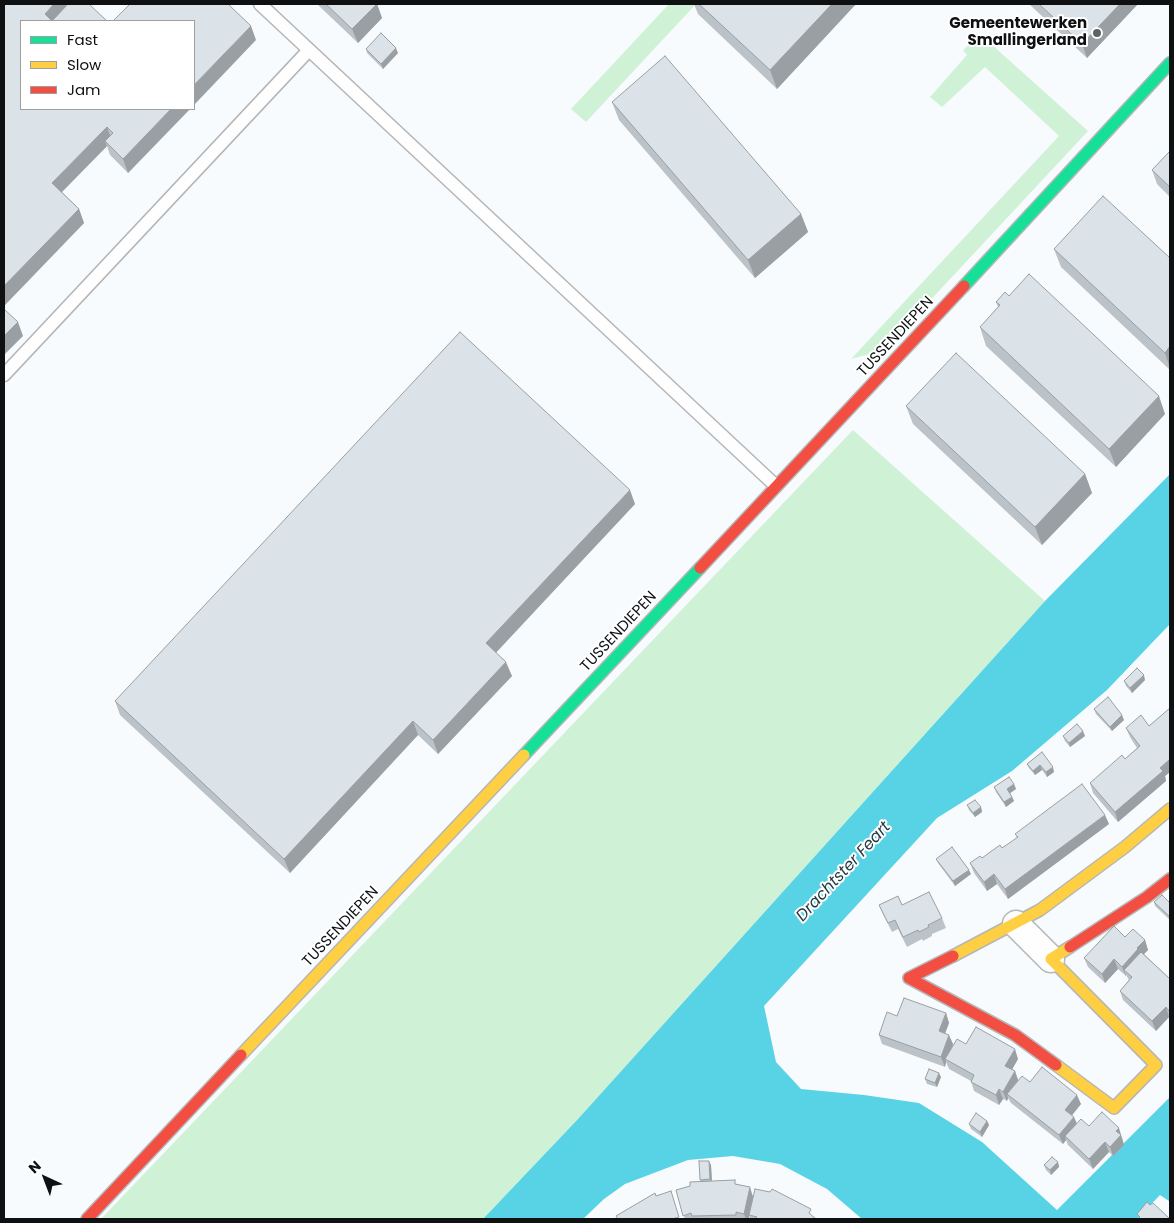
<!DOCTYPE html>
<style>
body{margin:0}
#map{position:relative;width:1174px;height:1223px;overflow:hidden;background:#f8fbfd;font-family:Poppins,sans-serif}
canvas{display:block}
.frame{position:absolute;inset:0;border:5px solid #0e1011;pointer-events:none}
.legend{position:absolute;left:20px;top:20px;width:175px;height:90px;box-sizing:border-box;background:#fff;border:1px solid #9f9fa0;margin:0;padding:6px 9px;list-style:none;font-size:15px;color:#0e1011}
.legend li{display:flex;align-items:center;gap:10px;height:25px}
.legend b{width:25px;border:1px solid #9f9fa0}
.north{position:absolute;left:20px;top:1153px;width:50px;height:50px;-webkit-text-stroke:4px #fff;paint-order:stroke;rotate:317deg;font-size:14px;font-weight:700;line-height:20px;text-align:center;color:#0e1011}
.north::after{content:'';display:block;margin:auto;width:18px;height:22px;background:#0e1011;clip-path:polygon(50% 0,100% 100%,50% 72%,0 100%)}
</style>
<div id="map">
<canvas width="1174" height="1223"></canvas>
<div class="frame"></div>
<ul class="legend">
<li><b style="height:6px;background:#16e098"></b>Fast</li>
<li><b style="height:6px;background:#ffcf43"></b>Slow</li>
<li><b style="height:6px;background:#f24e42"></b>Jam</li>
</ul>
<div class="north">N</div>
</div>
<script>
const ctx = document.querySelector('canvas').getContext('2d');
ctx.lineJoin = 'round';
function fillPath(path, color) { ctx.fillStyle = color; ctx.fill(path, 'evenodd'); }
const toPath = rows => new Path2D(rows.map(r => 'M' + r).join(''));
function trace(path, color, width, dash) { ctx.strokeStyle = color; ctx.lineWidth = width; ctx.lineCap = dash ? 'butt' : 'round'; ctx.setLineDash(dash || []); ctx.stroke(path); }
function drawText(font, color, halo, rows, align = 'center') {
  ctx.font = font + ' Poppins,sans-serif'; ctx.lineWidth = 4; ctx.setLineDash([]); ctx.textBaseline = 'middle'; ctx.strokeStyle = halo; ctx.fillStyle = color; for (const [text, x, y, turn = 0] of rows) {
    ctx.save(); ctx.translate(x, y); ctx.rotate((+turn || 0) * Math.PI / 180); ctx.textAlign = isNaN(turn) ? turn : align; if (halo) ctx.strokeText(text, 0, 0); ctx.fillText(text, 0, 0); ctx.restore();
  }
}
const green = toPath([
 [669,4,696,4,586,122,571,109],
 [981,35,1088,131,884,350,851,359,1059,136,985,67,942,107,930,97,967,55,963,50],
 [853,430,1045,601,578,1119,483,1219,101,1219]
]);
const water = toPath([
 [1170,474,1170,624,1107,690,1012,771,937,818,764,1006,776,1062,801,1089,864,1095,919,1103,982,1142,1057,1210,1170,1097,1170,1200,1169,1201,1160,1195,1137,1219,862,1219,827,1189,780,1164,733,1156,688,1160,625,1184,604,1199,583,1219,483,1219,578,1119,1045,601]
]);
const lane = toPath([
 [260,4,776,486],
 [4,375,309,50]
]);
const street = toPath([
 [1016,924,1051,959]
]);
const fast = toPath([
 [964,286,1170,63],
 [524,755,700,568]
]);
const slow = toPath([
 [953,956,1040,910,1125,847,1170,809],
 [241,1055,524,755],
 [1056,1065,1114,1108,1156,1065,1051,959,1070,947]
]);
const jam = toPath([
 [700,568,964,286],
 [1070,947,1147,897,1170,879],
 [953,956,909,978,1015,1035,1056,1065],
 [87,1219,241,1055]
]);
const wall = toPath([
 [4,4,65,4,66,6,21,109,190,109,128,173,110,155,107,146,62,192,79,209,84,223,4,306],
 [317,4,377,4,382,18,358,43],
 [694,4,856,4,777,89,698,14],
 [1029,4,1138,4,1087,58],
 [366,49,398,53,383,69,367,53],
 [612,102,801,214,808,232,755,278,619,120],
 [1170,151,1170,197,1157,184,1152,170],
 [1054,249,1170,258,1170,370,1061,267],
 [1009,296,1165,414,1116,467,986,346,980,327,998,307,996,302],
 [906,406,1085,474,1092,493,1042,545,913,424],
 [635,504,496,652,512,676,438,754,418,735,290,873,120,715,115,701],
 [1145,680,1132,693,1126,686,1124,681],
 [1170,708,1170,772,1165,776,1166,781,1118,822,1093,793,1090,783,1125,759,1137,748,1130,737,1126,728,1149,726],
 [1094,709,1124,720,1112,731,1096,714],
 [1063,736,1085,736,1070,747,1065,741],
 [1042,752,1054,772,1047,777,1042,770,1035,775,1029,768,1027,764],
 [1014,784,1016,789,1010,793,1014,801,1006,807,996,792,994,787],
 [967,805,981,807,982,812,975,817,969,810],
 [1109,824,1008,899,997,884,987,891,974,873,970,863,1002,848,1017,838,1015,834],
 [936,859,971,874,955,886,938,863],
 [1154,902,1170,903,1170,920,1155,906],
 [879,905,902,905,942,918,946,928,932,934,932,936,923,941,922,939,907,947,898,929,892,932,883,914],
 [1125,937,1145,940,1148,950,1144,954,1170,979,1170,1018,1169,1017,1156,1031,1123,1000,1120,991,1129,980,1126,975,1126,976,1118,969,1105,983,1088,967,1084,958],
 [946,1013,949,1023,945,1034,953,1044,951,1050,966,1044,1018,1059,1012,1069,1015,1071,1018,1080,1030,1082,1081,1104,1072,1115,1076,1123,1089,1126,1122,1137,1124,1145,1113,1156,1109,1152,1093,1169,1068,1145,1066,1140,1063,1144,1011,1103,1008,1098,1007,1101,1003,1099,999,1105,974,1091,971,1081,949,1069,946,1062,945,1067,882,1044,879,1035,897,1016],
 [941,1077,937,1087,927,1084,925,1079],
 [987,1121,989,1125,982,1137,971,1129,969,1124],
 [1058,1162,1059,1167,1051,1175,1046,1170,1044,1165],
 [711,1165,712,1181,737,1184,753,1196,814,1217,816,1219,750,1219,749,1216,749,1219,685,1219,676,1190,690,1186,701,1181,700,1180]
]);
const shadedWall = toPath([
 [54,4,65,4,67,9,56,21,48,21,45,14],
 [377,4,382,18,358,43,352,29],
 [832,4,856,4,777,89,770,70],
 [1120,4,1138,4,1087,58,1082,44],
 [251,26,256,40,194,105,194,85],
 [396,48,398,53,383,69,381,64],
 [171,109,190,109,128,173,123,159],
 [107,127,112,141,105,141,107,146,57,197,52,183],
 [79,209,84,223,4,306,4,286],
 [801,214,808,232,755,278,748,260],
 [18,322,23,336,4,355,4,336],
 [1170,346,1170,368,1165,353],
 [1159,396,1165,414,1116,467,1109,449],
 [1085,474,1092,493,1042,545,1035,527],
 [630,490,635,504,492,657,486,643],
 [506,662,512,676,438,754,433,740],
 [1144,675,1145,680,1132,693,1130,688],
 [1122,715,1124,720,1112,731,1110,727],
 [413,721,418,735,290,873,284,859],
 [1083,731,1085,736,1070,747,1069,743],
 [1170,759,1170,772,1165,776,1166,781,1118,822,1115,812,1160,768],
 [1040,765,1042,770,1035,775,1033,771],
 [1053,767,1054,772,1047,777,1046,772],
 [1014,784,1016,789,1009,794,1007,789],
 [1012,797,1014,801,1006,807,1004,802],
 [981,807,982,812,975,817,973,813],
 [1105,815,1109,824,1008,899,1005,889],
 [969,870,971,874,955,886,953,881],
 [994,874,997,884,987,891,984,882],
 [1145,940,1148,950,1141,957,1124,970,1126,975,1126,976,1122,967,1137,948],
 [1114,959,1118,969,1105,983,1102,974],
 [1166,1007,1169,1017,1156,1031,1152,1021],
 [946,1013,949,1023,942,1041,939,1031],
 [949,1035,953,1044,947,1060,945,1059,946,1062,945,1067,941,1057],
 [1015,1049,1018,1059,1009,1075,1005,1066],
 [1015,1071,1018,1080,1007,1094,1008,1098,1007,1101,1003,1092],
 [939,1073,941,1077,937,1087,935,1083],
 [999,1089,1003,1099,999,1105,996,1095],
 [1077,1095,1081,1104,1069,1119,1065,1110],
 [1074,1117,1078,1126,1065,1136,1066,1140,1063,1144,1059,1135],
 [987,1121,989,1125,982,1137,980,1132],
 [1119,1128,1124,1145,1113,1156,1110,1147,1116,1131],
 [1105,1142,1109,1152,1093,1169,1089,1159],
 [709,1161,711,1165,712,1184,710,1179],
 [1058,1162,1059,1167,1051,1175,1050,1170],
 [750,1187,753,1197,749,1215,749,1219,746,1219,744,1214]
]);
const building = toPath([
 [4,4,54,4,45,14,52,21,68,4,89,4,107,21,21,21,21,109,171,109,123,159,105,141,113,133,107,127,52,183,79,209,4,286,4,4],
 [130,4,228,4,251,26,194,85,194,21,113,21,130,4],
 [326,4,377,4,352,29,326,4],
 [699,4,832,4,770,70,699,4],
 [1039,4,1120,4,1082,44,1039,4],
 [381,33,396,48,381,64,366,49,381,33],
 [665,56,801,214,748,260,612,102,665,56],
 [1170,151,1170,187,1152,170,1170,151],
 [1103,196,1170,258,1170,346,1165,353,1054,249,1103,196],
 [1029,274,1159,396,1109,449,980,327,1000,305,996,302,1005,292,1009,296,1029,274],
 [4,309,18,322,4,336,4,309],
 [460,332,630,490,486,643,506,662,433,740,413,721,284,859,115,701,460,332],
 [956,353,1085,474,1035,527,906,406,956,353],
 [1137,668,1144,675,1130,688,1124,681,1137,668],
 [1108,697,1122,715,1110,727,1094,709,1108,697],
 [1170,708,1170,759,1160,768,1163,771,1115,812,1090,783,1122,755,1125,759,1140,746,1126,728,1141,715,1149,726,1170,708],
 [1077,724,1083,731,1069,743,1063,736,1077,724],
 [1042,752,1053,767,1046,772,1040,765,1033,771,1027,764,1042,752],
 [1009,777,1014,784,1007,789,1012,797,1004,802,994,787,1009,777],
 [1082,784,1105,815,1005,889,994,874,984,882,970,863,980,856,982,858,1000,845,1002,848,1018,837,1015,834,1082,784],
 [975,800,981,807,973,813,967,805,975,800],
 [952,847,969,870,953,881,936,859,952,847],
 [929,892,942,918,928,925,929,927,919,932,918,930,903,937,895,920,888,923,879,905,898,896,902,905,929,892],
 [1162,895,1170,903,1170,917,1154,902,1162,895],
 [1114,926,1125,937,1133,929,1145,940,1137,948,1138,949,1122,967,1114,959,1102,974,1084,958,1114,926],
 [1141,952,1170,979,1170,1012,1166,1007,1152,1021,1120,991,1132,977,1124,970,1141,952],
 [904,998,946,1013,939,1031,949,1035,941,1057,879,1035,887,1012,897,1016,904,998],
 [976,1027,1015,1049,1005,1066,1015,1071,1003,1092,999,1089,996,1095,971,1082,974,1075,945,1059,957,1039,966,1044,976,1027],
 [1042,1067,1077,1095,1065,1110,1074,1117,1059,1135,1007,1094,1022,1076,1030,1082,1042,1067],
 [929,1069,939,1073,935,1083,925,1079,929,1069],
 [1102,1112,1119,1128,1116,1131,1121,1135,1110,1147,1105,1142,1089,1159,1065,1136,1081,1119,1089,1126,1102,1112],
 [976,1113,987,1121,980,1132,969,1124,976,1113],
 [1052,1157,1058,1162,1050,1170,1044,1165,1052,1157],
 [699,1161,709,1161,710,1179,700,1180,699,1161],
 [735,1180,735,1184,750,1187,744,1214,736,1212,736,1215,692,1216,691,1213,683,1216,676,1190,690,1186,690,1182,735,1180],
 [755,1189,770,1192,772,1189,811,1209,809,1213,816,1219,755,1219,757,1217,749,1215,755,1189],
 [671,1191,679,1217,672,1219,618,1219,616,1216,655,1193,656,1196,671,1191],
 [1147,1202,1150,1205,1153,1203,1169,1218,1168,1219,1137,1219,1140,1217,1137,1214,1147,1202]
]);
const markers = [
 [1097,33,5,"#606264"]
];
const poiNames = [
 ["Gemeentewerken",1087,24],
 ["Smallingerland",1087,41]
];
const streetNames = [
 ["TUSSENDIEPEN",896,337,-47],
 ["TUSSENDIEPEN",619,632,-47],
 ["TUSSENDIEPEN",341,927,-47]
];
const waterNames = [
 ["Drachtster Feart",844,872,-47]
];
fillPath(green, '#cff1d5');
fillPath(water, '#58d3e5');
trace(lane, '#b4b6b8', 15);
trace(street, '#b4b6b8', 29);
trace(fast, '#b4b6b8', 14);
trace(slow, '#b4b6b8', 14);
trace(jam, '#b4b6b8', 14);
trace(lane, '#fefeff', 12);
trace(street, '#fefeff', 26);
trace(fast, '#16e098', 11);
trace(slow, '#ffcf43', 11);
trace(jam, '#f24e42', 11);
fillPath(wall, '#bcc3c8');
fillPath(shadedWall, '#999fa3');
fillPath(building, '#dbe3e9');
trace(building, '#999fa3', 1);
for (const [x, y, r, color] of markers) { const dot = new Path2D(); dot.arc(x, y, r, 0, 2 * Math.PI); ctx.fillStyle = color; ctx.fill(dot); trace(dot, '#fff', 2); }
drawText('bold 15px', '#0e1011', '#fff', poiNames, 'right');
drawText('15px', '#0e1011', '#fff', streetNames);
drawText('italic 16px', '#223b40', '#fff', waterNames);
</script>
